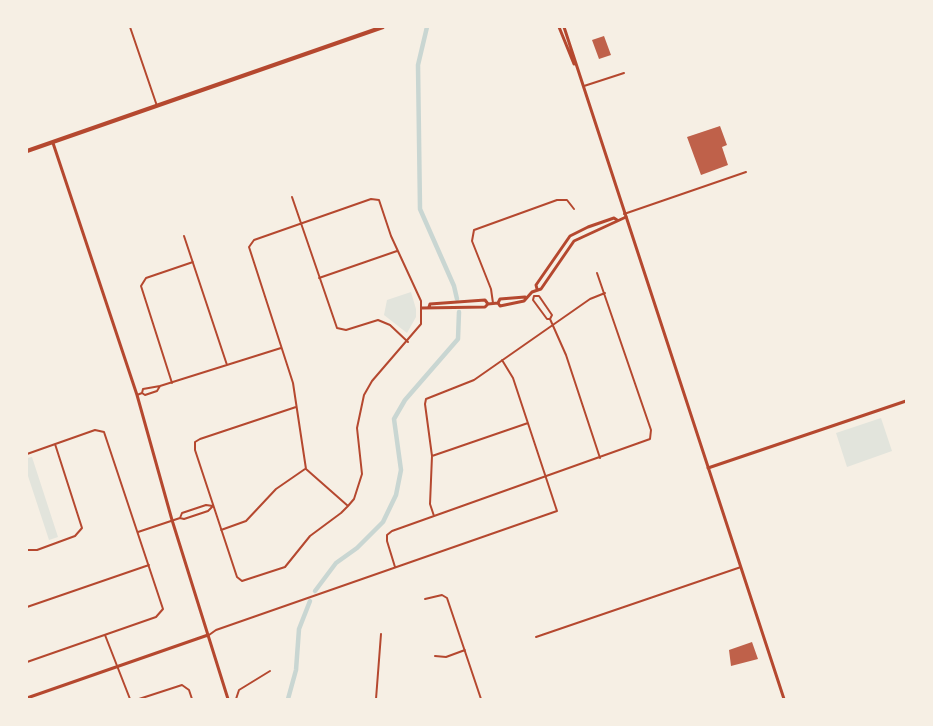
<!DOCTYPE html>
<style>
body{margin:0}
#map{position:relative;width:933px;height:726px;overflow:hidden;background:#f6efe4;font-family:"Public Sans",sans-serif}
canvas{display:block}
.frame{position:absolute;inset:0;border:28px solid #f6efe4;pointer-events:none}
</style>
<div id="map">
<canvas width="933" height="726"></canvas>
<div class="frame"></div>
</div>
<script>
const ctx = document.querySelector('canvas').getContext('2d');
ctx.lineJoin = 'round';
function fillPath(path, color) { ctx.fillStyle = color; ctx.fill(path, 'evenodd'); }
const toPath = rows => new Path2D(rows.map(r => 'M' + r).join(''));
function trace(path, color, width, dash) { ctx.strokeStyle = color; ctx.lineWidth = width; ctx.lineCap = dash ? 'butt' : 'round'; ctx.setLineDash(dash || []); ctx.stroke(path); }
const green = toPath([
 [411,292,416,309,416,317,407,333,384,315,387,300],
 [881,418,892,451,847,467,836,433],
 [32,457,58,537,49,540,27,473,27,458]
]);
const canal = toPath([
 [427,27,418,65,420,209,454,286,457,299],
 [315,591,336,563,357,548,383,522,396,495,401,470,394,419,405,400,458,339,459,312],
 [288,699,296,670,299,629,310,601]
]);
const building = toPath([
 [604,36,611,55,599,59,592,40],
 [720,126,727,145,722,147,728,165,701,175,687,137],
 [752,642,758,659,731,666,729,650]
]);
const minor = toPath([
 [130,27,157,106],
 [584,86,624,73],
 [292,197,337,328,346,330,378,320,390,325,408,342],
 [624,214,746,172],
 [184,236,227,365],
 [319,278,397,251],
 [534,296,539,296,552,315,550,319,547,319,533,300,534,296],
 [493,303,491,289,472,241,474,230,557,200,567,200,574,209],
 [550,319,566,355,600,458],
 [172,383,141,286,146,278,193,262],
 [160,386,281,348],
 [137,395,142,393,145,395,157,391,160,386,143,389,142,393],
 [296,407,200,439,195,442,195,450,237,577,242,581,285,567,310,536,341,513,348,506,354,499,362,474,357,428,364,395,372,381,421,324,421,301,391,236,379,200,371,199,254,240,249,247,293,383,306,469,348,506],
 [27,454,95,430,104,432,163,609,156,617,27,662],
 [432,456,528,423],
 [206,505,213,506,208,511,184,519,180,518,182,513,206,505],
 [434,516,430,504,432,456,425,404,426,399,474,380,590,299,605,293],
 [221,530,246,521,276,489,305,469],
 [138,532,180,518],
 [27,550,37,550,75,536,82,528,55,444],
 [395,567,387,541,387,535,392,531,650,439,651,430,597,273],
 [425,599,442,595,447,598,481,699],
 [27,607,149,565],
 [105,635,130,699],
 [209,635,216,630,557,511,513,378,502,360],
 [536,637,741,567],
 [435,656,446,657,465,650],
 [139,699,182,685,189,690,192,699],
 [236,699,239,690,270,671],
 [376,699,381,634]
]);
const tertiary = toPath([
 [53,143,137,395,172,520,228,699],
 [537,289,536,285,570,236,588,227,614,218,617,220],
 [498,303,500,306,524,301,532,292,541,289,574,241,626,217],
 [429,307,430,304,485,300,488,304],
 [422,308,485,307,488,304,498,303,500,299,525,297],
 [708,468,906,401],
 [27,698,208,635]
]);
const secondary = toPath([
 [559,27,574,64],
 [564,27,784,699]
]);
const primary = toPath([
 [27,151,383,27]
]);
fillPath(green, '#e2e4dc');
trace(canal, '#c9d6d2', 4.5);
fillPath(building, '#bf614a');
trace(minor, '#b5482f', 2);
trace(tertiary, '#b5482f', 3);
trace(secondary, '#b5482f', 3);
trace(primary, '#b5482f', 4);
</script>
